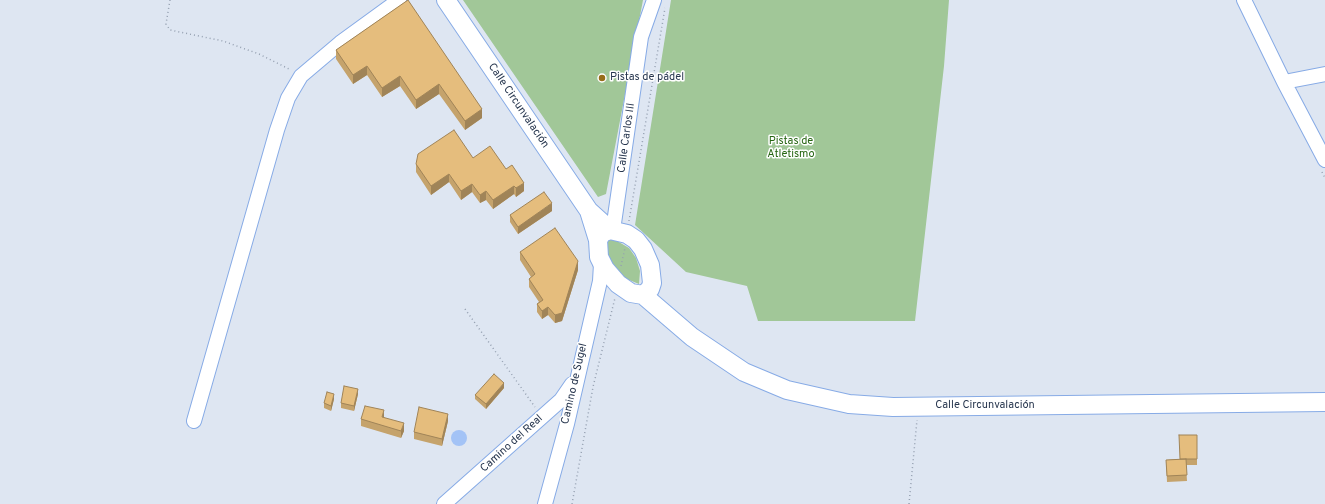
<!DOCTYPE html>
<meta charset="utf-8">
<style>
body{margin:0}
canvas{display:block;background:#dee6f2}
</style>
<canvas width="1325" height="504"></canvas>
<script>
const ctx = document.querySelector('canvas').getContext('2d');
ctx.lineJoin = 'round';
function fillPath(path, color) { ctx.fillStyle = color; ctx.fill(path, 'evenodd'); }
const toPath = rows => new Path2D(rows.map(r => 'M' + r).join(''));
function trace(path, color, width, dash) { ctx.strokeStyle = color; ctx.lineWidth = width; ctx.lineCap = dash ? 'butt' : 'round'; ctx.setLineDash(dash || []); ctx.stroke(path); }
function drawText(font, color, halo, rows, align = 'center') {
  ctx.font = font + ' Overpass,sans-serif'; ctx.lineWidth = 3; ctx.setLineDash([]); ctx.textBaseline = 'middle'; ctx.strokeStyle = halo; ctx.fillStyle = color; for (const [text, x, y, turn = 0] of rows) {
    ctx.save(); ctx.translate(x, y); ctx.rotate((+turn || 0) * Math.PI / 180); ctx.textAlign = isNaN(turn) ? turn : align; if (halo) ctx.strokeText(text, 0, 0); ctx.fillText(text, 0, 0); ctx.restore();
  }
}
const green = toPath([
 [463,0,643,0,606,194,598,197],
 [671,0,949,0,944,66,915,321,758,321,747,286,686,272,635,225],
 [612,238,629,248,636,258,640,271,639,284,622,277,614,270,606,252,606,239]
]);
const water = toPath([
 '451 438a8 8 0 1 1 16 0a8 8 0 1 1-16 0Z'
]);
const path = toPath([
 [170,0,166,24,170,30,223,41,259,54,291,70],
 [1322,172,1325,178],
 [629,221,665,8],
 [621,266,625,248],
 [465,309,535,407],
 [572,504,593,387,615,298],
 [909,504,917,420]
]);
const minor = toPath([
 [1244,0,1284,82,1325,160],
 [1284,82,1325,74],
 [613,230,641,37,654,0],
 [194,421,277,130,288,98,301,76,340,43,399,0],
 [444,504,561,400,572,384],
 [545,504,567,424,600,281,601,264]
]);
const major = toPath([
 [446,0,589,211,610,230],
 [589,211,598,240,599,257,605,269,618,284,631,293,643,295,650,289,652,283,650,265,643,249,636,240,627,234,610,230,602,233,598,240],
 [643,295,692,337,744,372,787,390,849,404,893,407,1325,402]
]);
const wall = toPath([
 [408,0,482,118,465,130,439,94,416,109,400,86,382,97,367,75,353,84,336,59,336,50],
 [473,158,506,169,524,191,516,197,514,194,493,209,486,200,480,203,472,192,461,200,449,182,431,195,416,172,416,164],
 [552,211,518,234,510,222,510,215],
 [520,252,578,270,562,321,555,323,548,315,542,319,537,312,537,304,539,302,529,287,529,279,531,277,520,260],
 [504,388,486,409,475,399,475,395],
 [358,394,354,411,341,408,341,403],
 [334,399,331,411,324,408,324,403],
 [384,417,404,431,401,438,361,426,361,419],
 [448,421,442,446,414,439,414,432],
 [1197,435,1197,465,1186,465,1187,481,1167,482,1166,460,1180,459]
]);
const shadedWall = toPath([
 [367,66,367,75,353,84,353,75],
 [400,76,400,86,382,97,382,88],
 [439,84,439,94,416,109,416,100],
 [482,109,482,118,465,130,465,121],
 [449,174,449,182,431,195,431,186],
 [524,183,524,191,516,197,516,188],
 [472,184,472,192,461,200,461,191],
 [514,186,514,194,493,209,493,200],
 [486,191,486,200,480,203,480,195],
 [552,203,552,211,518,234,518,227],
 [578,261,578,270,562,321,555,323,555,315],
 [548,307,548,315,542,319,542,311],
 [504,383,504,388,486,409,486,404],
 [358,389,358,394,354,411,354,406],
 [334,394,334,399,331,411,331,406],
 [384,410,384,417,382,417],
 [448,414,448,421,442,446,442,439],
 [404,423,404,431,401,438,401,431]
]);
const building = toPath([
 [408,0,482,109,465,121,439,84,416,100,400,76,382,88,367,66,353,75,336,50,408,0],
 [454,130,473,158,490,146,506,169,512,165,524,183,516,188,514,186,493,200,486,191,480,195,472,184,461,191,449,174,431,186,416,164,418,154,454,130],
 [544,192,552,203,518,227,510,215,544,192],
 [555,228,578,261,562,313,555,315,548,307,542,311,537,304,543,300,529,279,535,274,520,252,555,228],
 [494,374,504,383,486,404,475,395,494,374],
 [344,386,358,389,354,406,341,403,344,386],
 [327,392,334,394,331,406,324,403,327,392],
 [365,406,384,410,382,417,404,423,401,431,361,419,365,406],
 [419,407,448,414,442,439,414,432,419,407],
 [1179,435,1197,435,1197,459,1180,459,1179,435],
 [1186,459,1187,475,1167,476,1166,460,1186,459]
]);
const markers = [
 [602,78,4,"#976e1a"]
];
const poiNames = [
 ["Pistas de pádel",610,78]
];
const streetNames = [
 ["Calle Circunvalación",518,106,56],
 ["Calle Carlos III",627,138,-82],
 ["Camino de Sugel",575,384,-77],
 ["Calle Circunvalación",985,406],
 ["Camino del Real",512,444,-42]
];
const parkNames = [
 ["Pistas de",791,142],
 ["Atletismo",791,155]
];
fillPath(green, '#a1c798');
fillPath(water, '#a3c3f6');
trace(minor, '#87abe6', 16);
trace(major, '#87abe6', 20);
trace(path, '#95a0b1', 1.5, [1, 3]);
trace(minor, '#fff', 14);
trace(major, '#fff', 18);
fillPath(wall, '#c5a36c');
fillPath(shadedWall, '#a08458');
fillPath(building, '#e5bd7d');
trace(building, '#a08458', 1);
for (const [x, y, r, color] of markers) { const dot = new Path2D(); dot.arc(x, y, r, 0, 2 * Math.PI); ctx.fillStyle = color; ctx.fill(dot); trace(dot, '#fff', 1.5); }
drawText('11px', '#28374f', '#fff', poiNames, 'left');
drawText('11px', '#28374f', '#fff', streetNames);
drawText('11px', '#276613', '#fff', parkNames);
</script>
